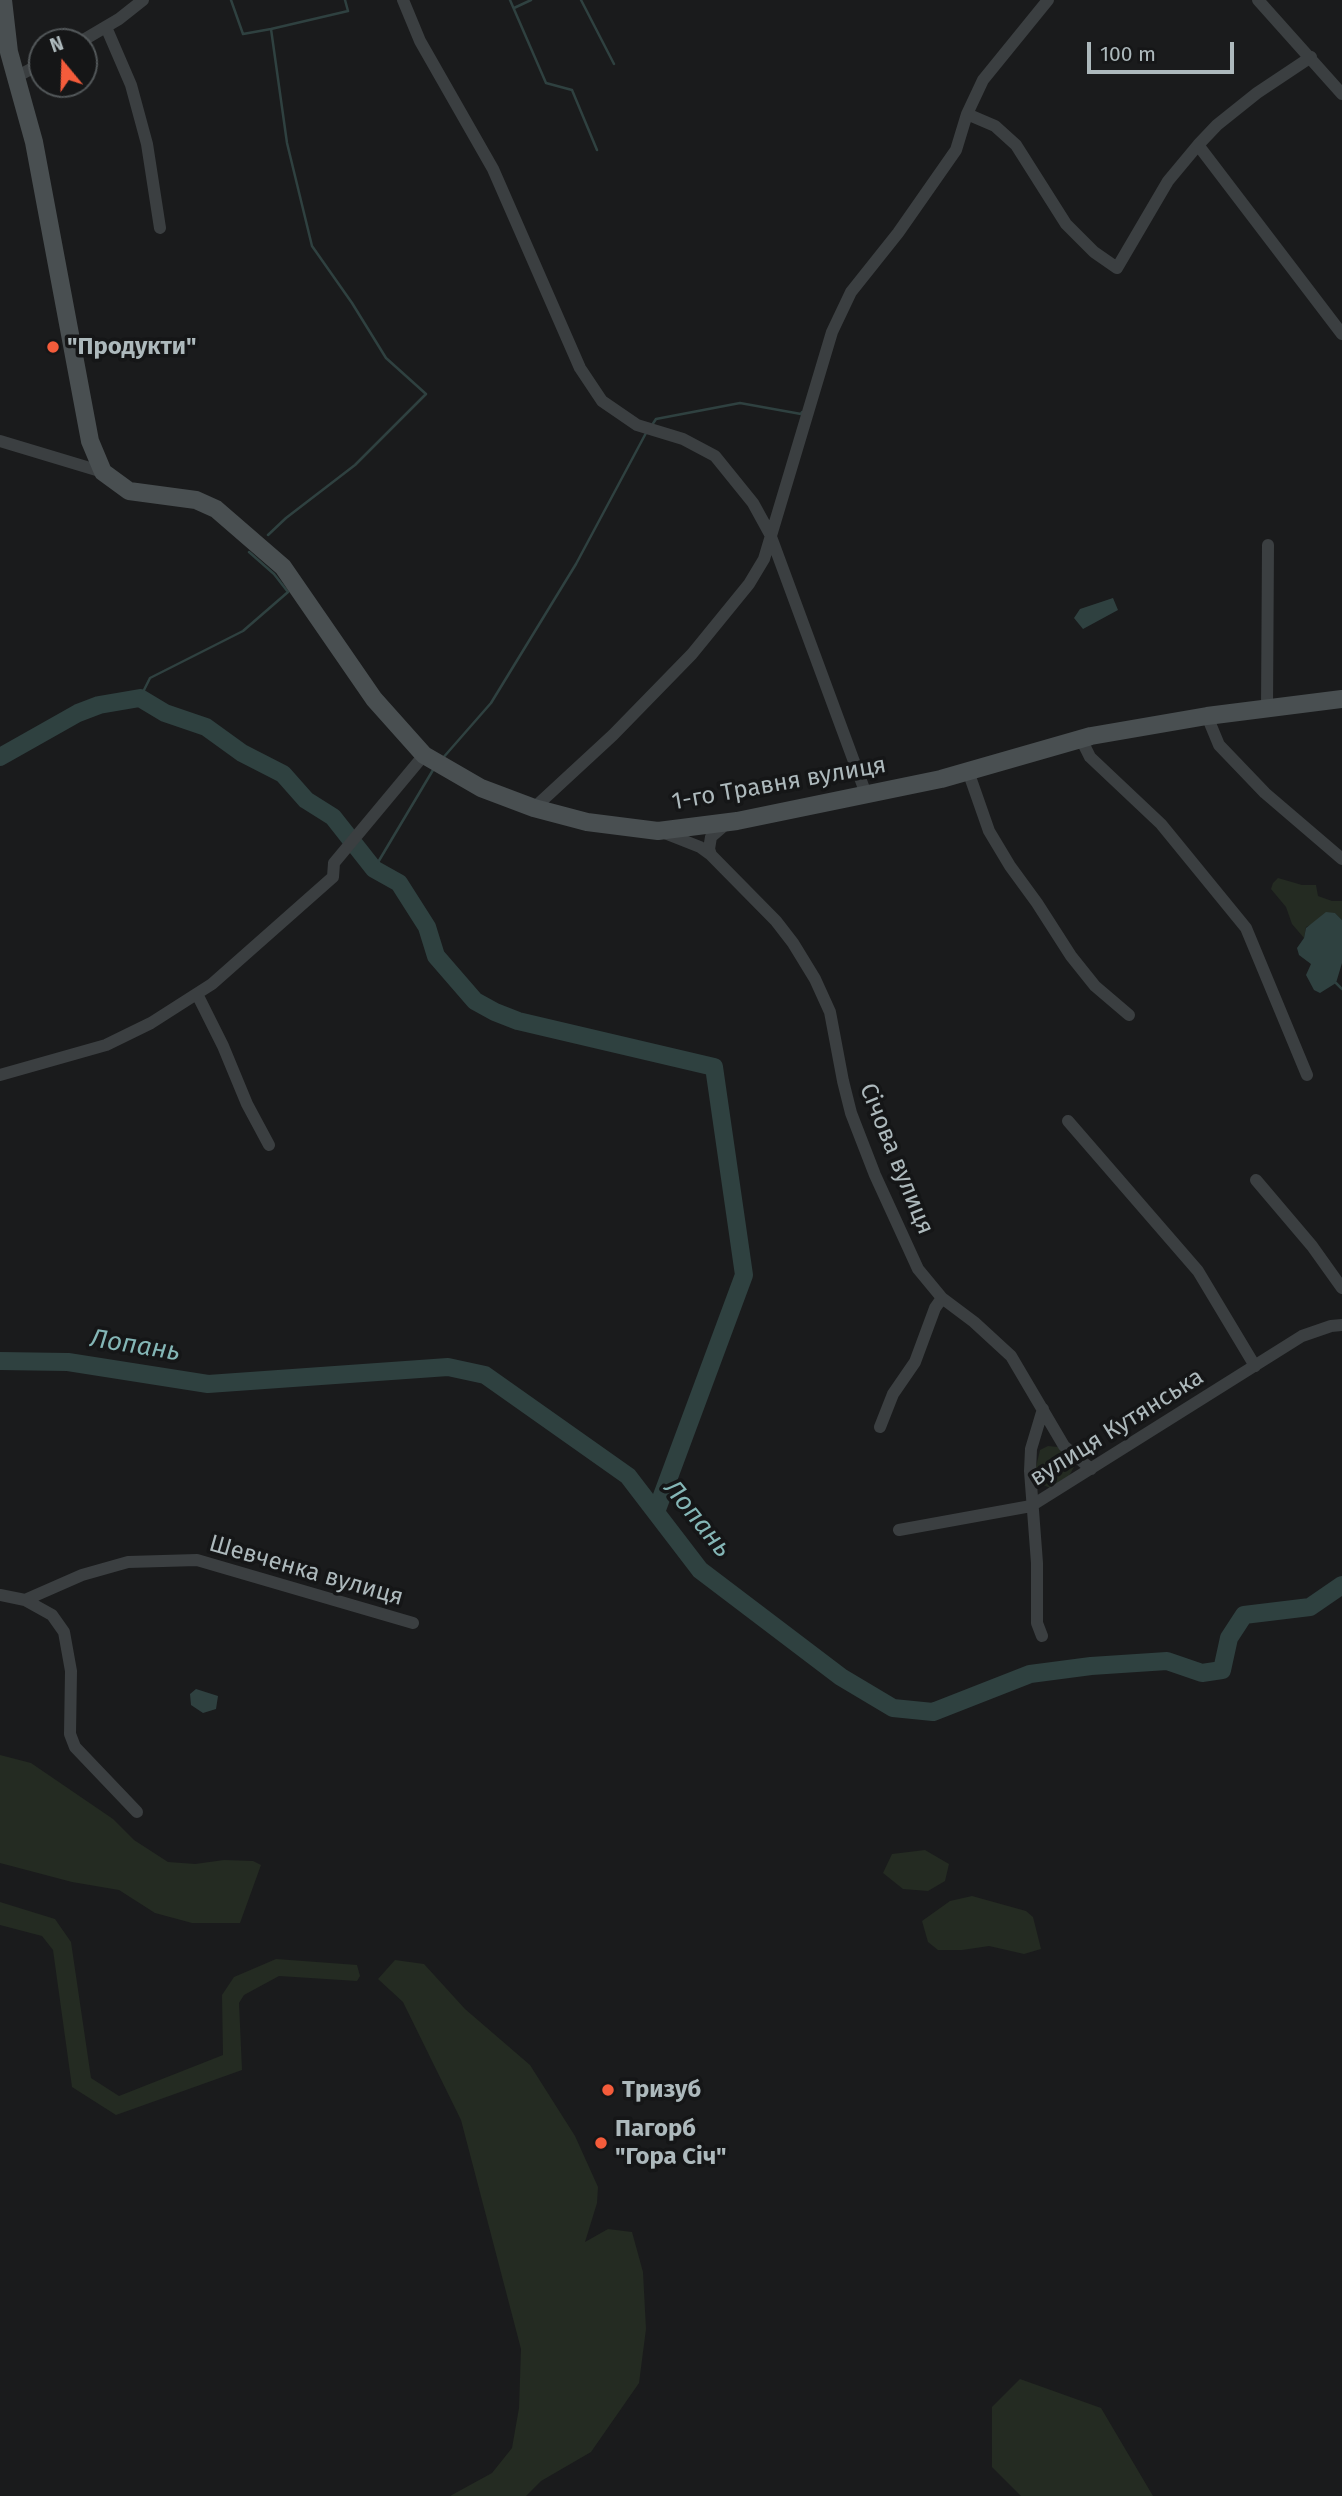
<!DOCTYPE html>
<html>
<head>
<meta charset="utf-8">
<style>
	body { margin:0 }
	#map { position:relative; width:1342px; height:2496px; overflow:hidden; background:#1a1b1c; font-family:"Fira Sans",sans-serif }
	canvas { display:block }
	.north { position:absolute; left:28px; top:28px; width:70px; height:70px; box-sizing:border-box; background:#151617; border:2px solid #525759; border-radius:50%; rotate:341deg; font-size:19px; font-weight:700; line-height:28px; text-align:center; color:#adb9bc }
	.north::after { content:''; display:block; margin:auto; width:24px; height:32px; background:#f45c3b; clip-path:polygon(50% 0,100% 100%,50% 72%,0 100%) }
	.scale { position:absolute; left:1087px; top:42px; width:147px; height:32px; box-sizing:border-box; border:4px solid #adb9bc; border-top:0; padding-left:9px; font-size:21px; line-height:24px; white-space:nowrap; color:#adb9bc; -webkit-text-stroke:5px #151617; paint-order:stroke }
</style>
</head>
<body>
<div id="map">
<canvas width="1342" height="2496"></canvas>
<div class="north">N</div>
<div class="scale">100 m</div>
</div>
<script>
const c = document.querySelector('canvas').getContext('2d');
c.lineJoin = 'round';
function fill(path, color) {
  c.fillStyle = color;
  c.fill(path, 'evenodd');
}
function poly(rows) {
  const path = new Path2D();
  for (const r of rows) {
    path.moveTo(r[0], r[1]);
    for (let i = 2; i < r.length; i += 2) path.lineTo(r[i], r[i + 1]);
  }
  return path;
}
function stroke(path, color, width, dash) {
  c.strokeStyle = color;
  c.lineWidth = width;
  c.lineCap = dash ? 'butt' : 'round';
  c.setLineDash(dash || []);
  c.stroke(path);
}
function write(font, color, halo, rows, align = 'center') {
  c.font = font + ' "Fira Sans",sans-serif';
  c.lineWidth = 7;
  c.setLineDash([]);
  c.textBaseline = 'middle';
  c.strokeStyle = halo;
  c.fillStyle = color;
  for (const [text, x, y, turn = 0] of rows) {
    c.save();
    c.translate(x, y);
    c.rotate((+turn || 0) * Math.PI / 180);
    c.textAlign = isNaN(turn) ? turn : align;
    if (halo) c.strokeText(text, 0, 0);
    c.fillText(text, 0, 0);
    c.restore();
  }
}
const green = poly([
	[1278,878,1302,885,1316,885,1318,896,1332,901,1342,901,1342,920,1335,913,1306,927,1304,938,1292,924,1286,907,1271,889,1273,883],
	[1048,1446,1058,1447,1074,1467,1069,1476,1050,1488,1039,1483,1035,1471,1040,1450],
	[0,1755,31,1763,113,1819,134,1840,168,1862,195,1864,224,1860,253,1861,261,1865,240,1923,192,1923,155,1913,119,1890,72,1882,0,1863],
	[925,1850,949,1864,945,1881,928,1891,903,1889,883,1873,892,1854],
	[972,1896,1026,1911,1033,1917,1041,1949,1024,1954,989,1946,962,1950,938,1950,928,1942,922,1921,950,1901],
	[0,1902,55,1919,71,1942,91,2078,119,2096,223,2055,222,1995,234,1977,276,1959,357,1965,360,1976,357,1981,279,1976,244,1995,239,2003,242,2070,116,2115,72,2087,53,1950,42,1936,0,1925],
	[395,1960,424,1964,465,2009,530,2065,575,2136,598,2187,597,2203,585,2242,608,2229,632,2232,643,2272,646,2329,639,2383,591,2452,541,2481,526,2496,450,2496,492,2473,512,2448,519,2408,521,2349,461,2120,403,2002,378,1979],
	[1020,2379,1101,2408,1153,2496,1021,2496,992,2467,992,2407]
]);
const water = poly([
	[1113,598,1118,610,1083,629,1074,618,1080,609],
	[1326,912,1335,913,1342,920,1342,963,1336,983,1320,993,1314,990,1306,975,1311,964,1299,955,1297,948,1304,938,1306,928],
	[196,1689,218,1696,216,1709,203,1713,191,1705,190,1694]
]);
const stream = poly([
	[231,0,243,34,271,29,287,143,312,246,352,303,386,358,426,394,355,465,286,518,268,535],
	[510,0,546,83,572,90,597,150],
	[581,0,614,64],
	[514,8,531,0],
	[271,29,348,11,345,0],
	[652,425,656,419,740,403,801,414,802,412],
	[140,698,150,678,243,631,288,592,274,574,249,552],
	[442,759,491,703,576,564,646,433],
	[374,869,433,770],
	[1336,983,1342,989]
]);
const river = poly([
	[0,757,78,713,99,705,140,698,165,713,206,727,242,753,283,774,306,800,333,817,374,869,399,883,427,927,436,956,475,1001,495,1012,518,1021,714,1067,744,1275,656,1512],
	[0,1361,68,1362,208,1384,448,1367,485,1375,628,1476,700,1570,841,1677,893,1708,933,1712,1030,1674,1091,1666,1167,1661,1202,1673,1222,1670,1229,1638,1244,1615,1310,1607,1342,1585]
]);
const street = poly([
	[403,0,420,41,493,169,580,368,602,401,637,425,683,439,715,456,753,503,770,534,866,794],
	[1258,0,1342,94],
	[106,27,131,85,147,144,160,228],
	[80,42,119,19,143,0],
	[16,77,42,63],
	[967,114,995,126,1016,145,1066,224,1094,252,1117,268,1168,181,1198,145,1217,125,1257,93,1311,57],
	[1198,145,1342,334],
	[0,441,103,472],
	[1267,708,1268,545],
	[1207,716,1219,745,1265,793,1342,859],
	[1081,739,1090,757,1161,824,1246,928,1307,1075],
	[968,771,989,831,1010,866,1037,903,1071,956,1095,986,1129,1015],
	[534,808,613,735,692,654,749,584,764,559,832,332,851,292,898,233,956,150,967,114,983,80,1048,0],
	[662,832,700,847,711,855,776,921,793,943,815,979,830,1012,843,1081,851,1113,875,1175,918,1269,942,1298,974,1322,1011,1356,1064,1446,1091,1469],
	[711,855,709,849,711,837,726,824],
	[197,994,223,1046,247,1104,269,1145],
	[0,1075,106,1045,151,1023,212,984,333,877,334,863,424,755],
	[1068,1121,1198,1271,1255,1366],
	[1256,1180,1312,1246,1342,1288],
	[880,1427,893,1394,915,1362,935,1308,942,1298],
	[899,1530,1031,1506,1302,1336,1331,1326,1342,1325],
	[0,1595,25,1600,82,1575,128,1562,197,1560,413,1623],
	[25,1600,52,1615,64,1632,71,1671,70,1734,75,1747,137,1812],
	[1042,1636,1037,1623,1037,1563,1030,1471,1031,1449,1043,1409]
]);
const secondary = poly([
	[3,0,9,52,34,142,90,441,103,472,129,491,196,500,216,509,283,567,374,699,424,755,481,788,534,808,587,822,658,831,737,821,941,779,1091,736,1207,716,1342,699]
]);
const markers = [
	[53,347,7,"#f45c3b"],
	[608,2090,7,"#f45c3b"],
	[601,2143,7,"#f45c3b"]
];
const poiNames = [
	["\"Продукти\"",67,347],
	["Тризуб",622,2090],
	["Пагорб",615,2129],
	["\"Гора Січ\"",615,2157]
];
const streetNames = [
	["1-го Травня вулиця",779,784,-10],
	["Січова вулиця",896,1159,68],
	["вулиця Кутянська",1117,1428,-32],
	["Шевченка вулиця",306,1571,16]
];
const waterNames = [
	["Лопань",135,1346,9],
	["Лопань",697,1519,51]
];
fill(green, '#242b22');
fill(water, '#2f4140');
stroke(stream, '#2f4140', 2.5);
stroke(river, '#2f4140', 18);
stroke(street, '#3b3f41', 12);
stroke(secondary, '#494f51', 18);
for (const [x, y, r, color] of markers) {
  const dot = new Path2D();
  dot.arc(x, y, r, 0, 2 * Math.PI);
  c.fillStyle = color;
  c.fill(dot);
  stroke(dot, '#151617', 2.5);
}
write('bold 24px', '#adb9bc', '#151617', poiNames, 'left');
write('24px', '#adb9bc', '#151617', streetNames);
write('italic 26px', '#84b6b6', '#151617', waterNames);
</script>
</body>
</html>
